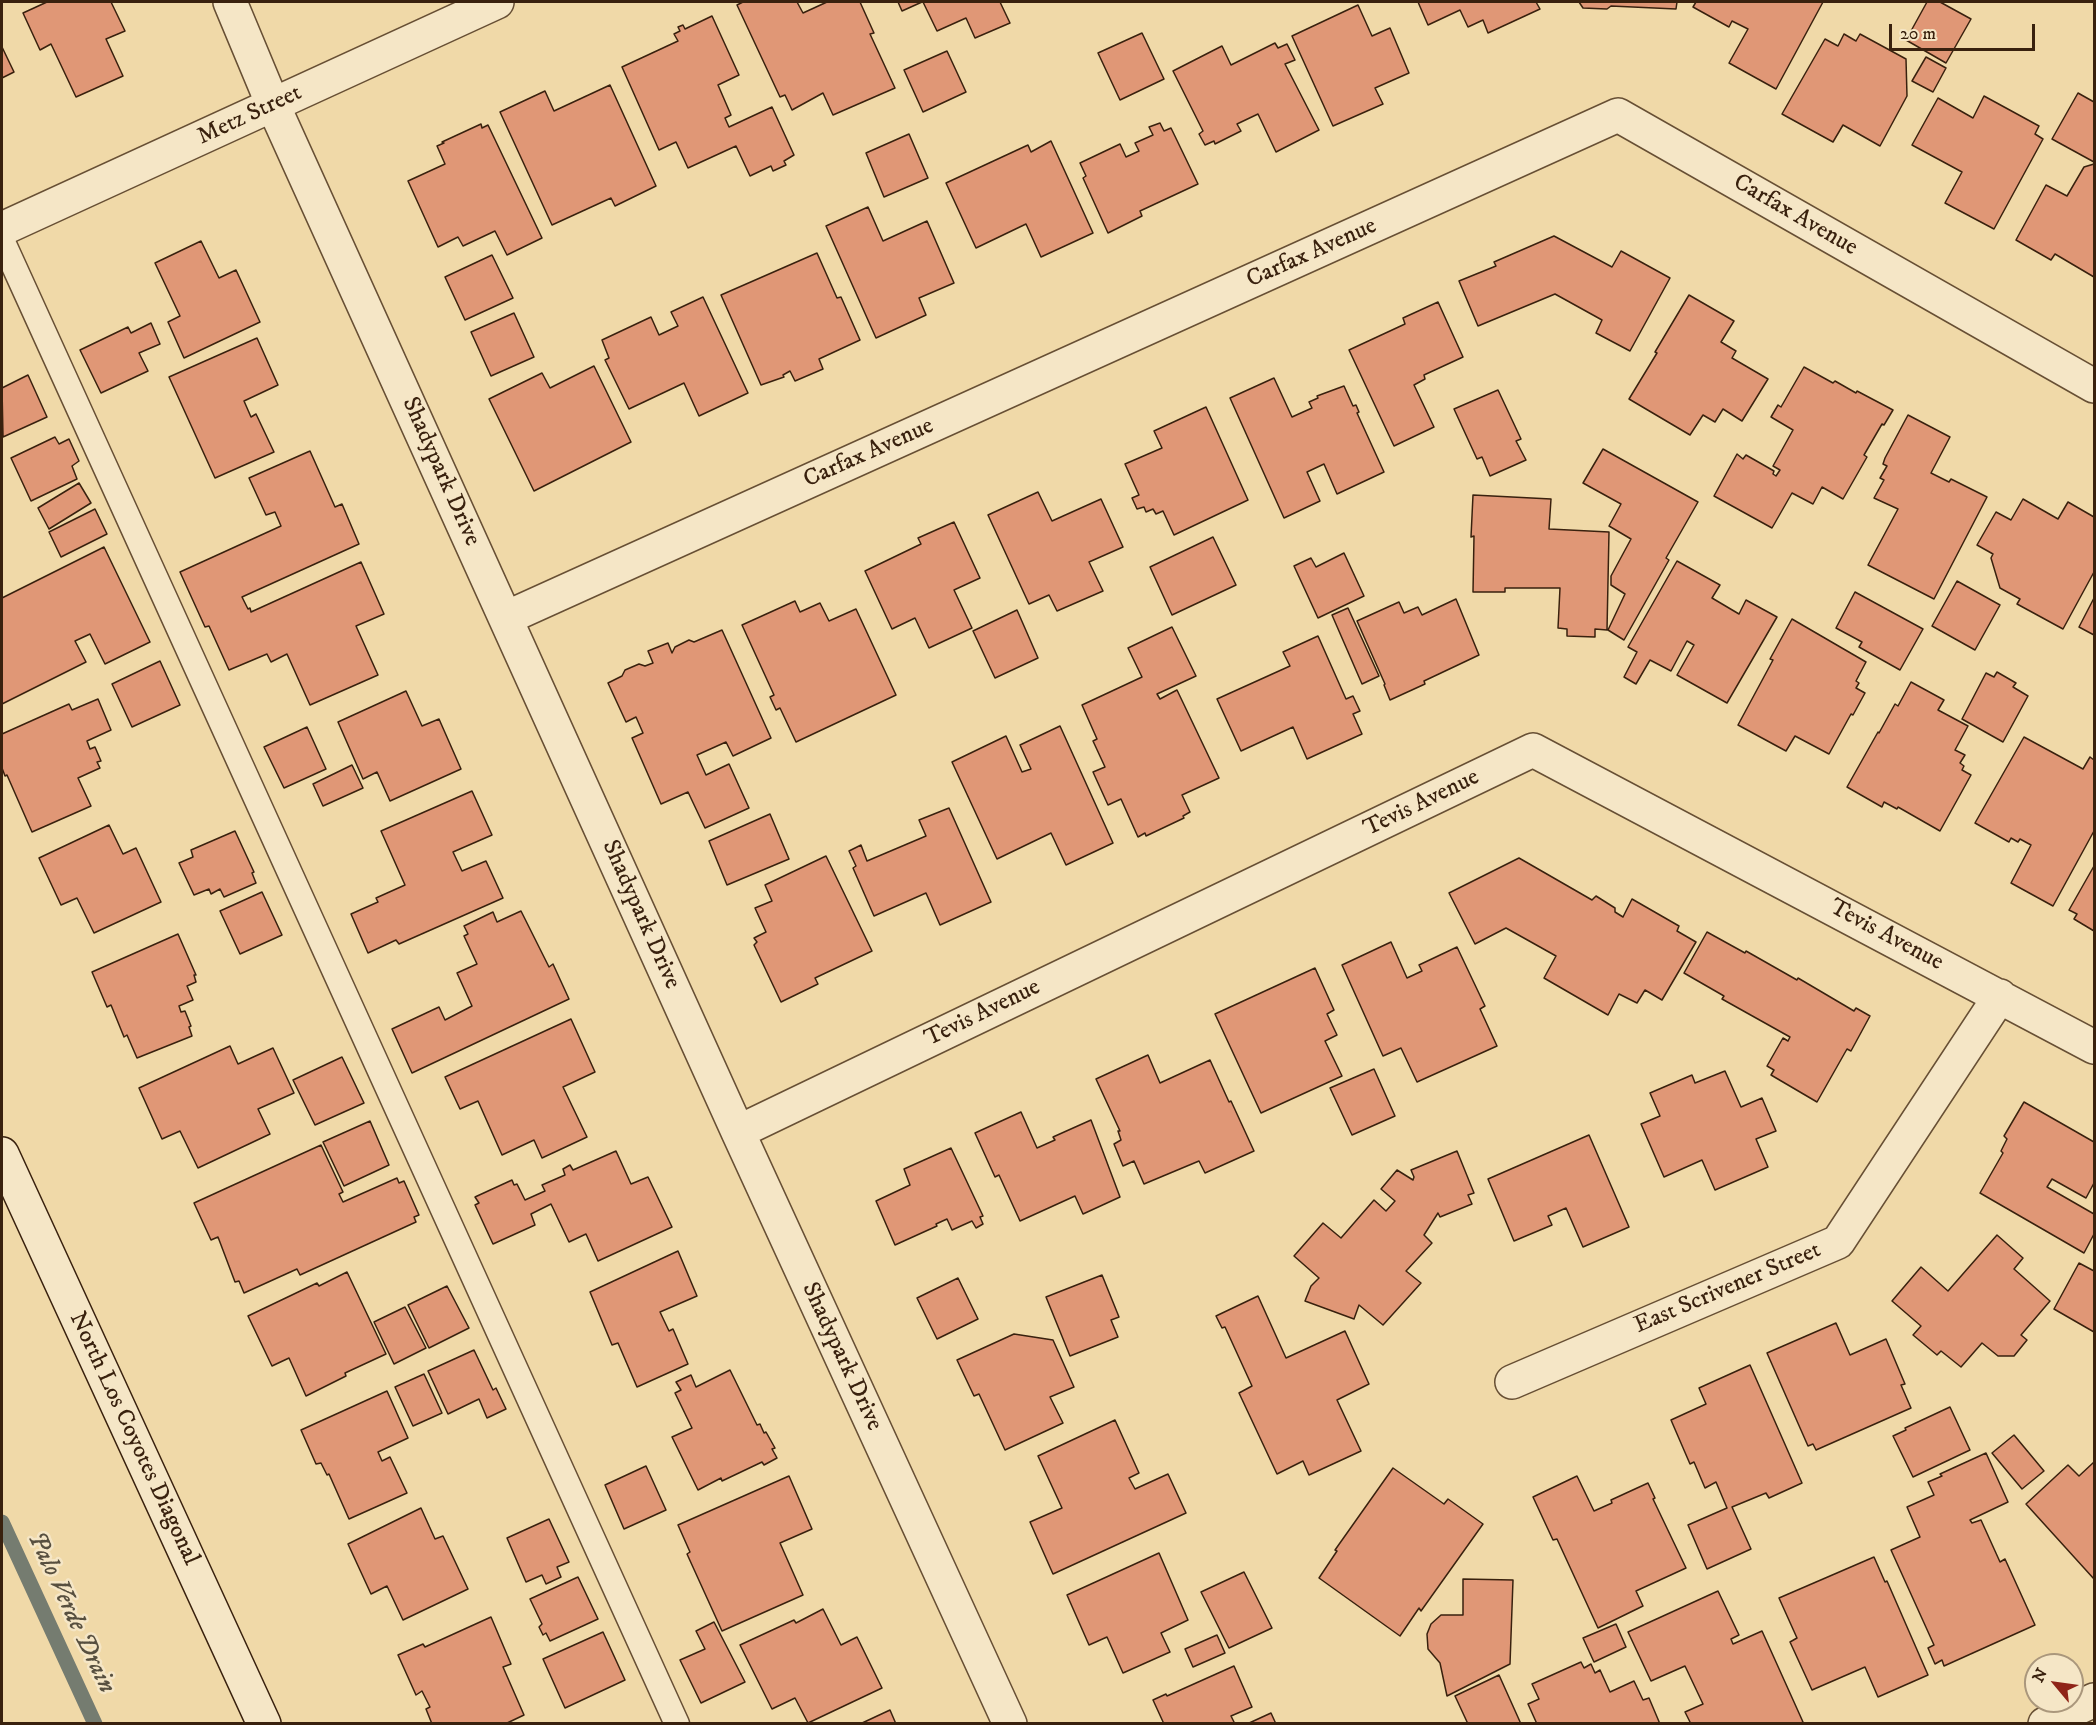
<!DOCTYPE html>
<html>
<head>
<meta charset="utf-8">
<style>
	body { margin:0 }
	#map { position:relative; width:2096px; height:1725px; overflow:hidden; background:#f0d9a8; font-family:"IM FELL DW Pica",serif }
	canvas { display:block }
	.frame { position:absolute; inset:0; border:3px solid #39210e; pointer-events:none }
	.north { position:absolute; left:2024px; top:1653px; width:60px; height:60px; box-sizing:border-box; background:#f5e6c6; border:2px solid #aa977c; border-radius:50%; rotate:299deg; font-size:16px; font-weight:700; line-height:24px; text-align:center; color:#39210e }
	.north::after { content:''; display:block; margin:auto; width:21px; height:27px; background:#8f2418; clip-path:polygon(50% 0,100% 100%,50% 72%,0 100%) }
	.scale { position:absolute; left:1889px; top:24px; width:146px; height:27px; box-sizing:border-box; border:3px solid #39210e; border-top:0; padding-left:8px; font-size:18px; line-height:21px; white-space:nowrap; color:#39210e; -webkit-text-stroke:4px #f5e6c6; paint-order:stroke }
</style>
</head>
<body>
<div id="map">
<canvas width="2096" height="1725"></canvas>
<div class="frame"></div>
<div class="north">N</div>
<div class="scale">20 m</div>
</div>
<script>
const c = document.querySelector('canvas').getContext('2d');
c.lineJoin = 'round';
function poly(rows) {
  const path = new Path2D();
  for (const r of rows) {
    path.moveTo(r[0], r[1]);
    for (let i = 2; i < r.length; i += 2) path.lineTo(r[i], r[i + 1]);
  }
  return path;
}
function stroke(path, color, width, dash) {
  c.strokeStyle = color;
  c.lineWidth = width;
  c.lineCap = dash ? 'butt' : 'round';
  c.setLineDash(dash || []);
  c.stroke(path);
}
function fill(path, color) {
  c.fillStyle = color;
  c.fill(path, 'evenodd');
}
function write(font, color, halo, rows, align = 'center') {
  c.font = font + ' "IM FELL DW Pica",serif';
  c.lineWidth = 5;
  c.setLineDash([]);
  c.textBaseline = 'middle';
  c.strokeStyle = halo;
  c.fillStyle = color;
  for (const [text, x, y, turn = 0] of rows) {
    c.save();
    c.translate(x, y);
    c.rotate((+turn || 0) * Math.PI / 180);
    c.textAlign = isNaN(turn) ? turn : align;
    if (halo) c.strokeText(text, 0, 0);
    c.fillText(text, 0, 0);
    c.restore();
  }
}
const stream = poly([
	[2,1522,95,1724]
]);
const building = poly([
	[47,2,111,2,125,31,106,39,123,76,76,97,51,44,40,50,23,13,47,2],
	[743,2,797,2,803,13,827,2,860,2,874,33,870,34,895,88,833,115,823,93,792,110,785,95,780,97,737,5,743,2],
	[898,2,922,2,902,11,898,2],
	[923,2,1000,2,1010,23,975,38,966,18,937,31,923,2],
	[1418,2,1536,2,1540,9,1488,33,1483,20,1468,27,1460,10,1428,25,1418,2],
	[1579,2,1677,2,1676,9,1611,6,1607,9,1583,8,1579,2],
	[1696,2,1823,2,1776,89,1729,63,1748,29,1732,21,1729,27,1693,7,1696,2],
	[1927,2,1940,2,1971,19,1946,63,1906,40,1927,2],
	[1358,5,1372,36,1390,28,1409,73,1375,88,1383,104,1333,126,1292,36,1358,5],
	[712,16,739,75,718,85,731,115,725,118,729,127,772,107,794,155,784,161,786,165,773,171,771,166,750,176,736,146,688,168,676,142,659,150,622,67,678,41,674,34,680,31,678,27,683,25,685,29,712,16],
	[1142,33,1164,79,1120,100,1098,53,1142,33],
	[1844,34,1856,41,1860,34,1906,59,1907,96,1880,146,1843,125,1833,142,1782,114,1825,39,1838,46,1844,34],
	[1275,43,1278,48,1287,44,1295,60,1285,64,1319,130,1276,152,1258,114,1237,124,1241,131,1215,144,1214,141,1205,145,1199,134,1203,131,1173,71,1222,46,1231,65,1275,43],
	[2,47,14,72,2,78,2,47],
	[947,51,966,92,923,112,904,70,947,51],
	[1926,57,1946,68,1933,92,1912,81,1926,57],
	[610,85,656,186,615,206,611,198,552,225,500,112,545,91,554,111,610,85],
	[2078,93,2094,102,2094,162,2052,139,2078,93],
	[1984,96,2039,126,2035,134,2043,139,1994,229,1945,203,1962,172,1912,145,1938,98,1973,118,1984,96],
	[1160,123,1164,131,1171,128,1198,184,1140,211,1142,216,1108,233,1083,178,1086,176,1080,163,1120,144,1126,157,1139,151,1135,143,1153,135,1149,127,1160,123],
	[481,124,482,128,488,125,542,238,507,255,495,231,463,246,458,237,438,247,408,181,445,164,437,146,444,143,442,142,481,124],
	[909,134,928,178,884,197,866,153,909,134],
	[1051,141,1093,233,1041,257,1026,224,976,248,946,183,1028,145,1031,152,1051,141],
	[2094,164,2094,277,2055,254,2051,260,2016,240,2046,185,2067,196,2084,167,2094,164],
	[868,207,883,241,927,221,954,283,919,298,926,315,876,338,826,226,868,207],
	[1554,236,1612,267,1621,251,1670,278,1630,351,1596,333,1602,320,1555,294,1478,326,1459,281,1496,266,1494,262,1554,236],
	[201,241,219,278,236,270,260,322,184,358,168,322,180,316,155,263,201,241],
	[817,253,837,298,841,297,860,340,819,359,823,369,795,381,790,371,783,375,784,377,761,385,721,295,817,253],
	[492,255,513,298,465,320,445,277,492,255],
	[1689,295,1734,321,1721,342,1736,351,1732,358,1768,379,1742,421,1723,409,1715,422,1703,415,1690,435,1629,399,1657,353,1655,352,1689,295],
	[703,297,748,393,699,416,684,383,629,409,605,360,609,358,602,340,651,317,659,335,678,326,671,312,703,297],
	[1438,302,1463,357,1424,375,1425,379,1414,385,1434,427,1394,446,1349,350,1405,324,1403,318,1438,302],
	[514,313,534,357,491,376,471,332,514,313],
	[151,323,160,344,139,353,148,371,101,393,80,350,128,327,131,333,151,323],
	[257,338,278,385,244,401,251,417,256,414,274,452,215,478,169,377,257,338],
	[594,366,631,442,534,491,489,399,542,373,550,388,594,366],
	[1804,367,1833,383,1835,381,1856,393,1857,391,1893,410,1884,425,1882,424,1864,455,1867,457,1843,499,1822,487,1813,504,1792,493,1772,528,1714,496,1737,454,1743,459,1746,455,1774,471,1773,474,1776,476,1780,470,1773,466,1793,430,1771,417,1778,405,1781,407,1804,367],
	[28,375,47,417,3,437,2,388,28,375],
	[1274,378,1292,417,1312,408,1309,402,1318,398,1317,396,1344,386,1353,406,1356,405,1359,412,1357,413,1384,472,1337,494,1324,464,1307,472,1320,501,1284,518,1230,398,1274,378],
	[1498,390,1521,439,1516,441,1526,460,1490,476,1482,457,1477,459,1454,409,1498,390],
	[1206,407,1248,500,1174,535,1163,511,1156,514,1153,509,1146,512,1144,507,1137,509,1132,498,1139,495,1125,464,1162,448,1154,431,1206,407],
	[1908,415,1950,437,1931,473,1949,482,1951,479,1987,497,1934,599,1868,565,1898,509,1874,498,1884,480,1880,478,1887,466,1883,464,1885,458,1908,415],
	[55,437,59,444,69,439,79,461,72,466,77,479,31,501,11,458,55,437],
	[1603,449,1698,502,1666,558,1669,560,1624,640,1608,630,1625,594,1611,585,1611,576,1631,539,1609,526,1621,504,1583,483,1603,449],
	[310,451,335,507,342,504,359,544,242,597,248,609,250,608,251,612,361,562,384,614,356,626,378,675,310,705,287,654,271,662,267,654,229,670,209,626,205,627,180,572,281,526,275,512,266,515,249,478,310,451],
	[79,483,91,503,49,529,38,508,79,483],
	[1038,492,1052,521,1101,499,1123,547,1089,562,1103,591,1057,611,1049,595,1029,604,988,515,1038,492],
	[1473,495,1551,499,1549,529,1609,532,1607,630,1595,629,1595,637,1567,636,1567,629,1558,628,1560,588,1505,588,1505,592,1473,592,1474,536,1471,537,1473,495],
	[2023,499,2058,519,2068,502,2094,517,2094,572,2063,629,2017,604,2020,599,2000,588,1991,558,1993,554,1977,545,1996,512,2011,520,2023,499],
	[95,509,107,534,61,557,49,532,95,509],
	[954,522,980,578,954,590,972,628,929,648,915,618,892,629,865,571,921,544,918,538,954,522],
	[1213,537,1236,585,1172,615,1150,567,1213,537],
	[104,547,150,642,105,664,90,634,75,641,86,662,2,704,2,598,104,547],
	[1344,553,1364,596,1318,618,1294,566,1311,558,1316,567,1344,553],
	[1677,561,1720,585,1712,598,1739,614,1746,600,1777,617,1727,703,1677,675,1694,645,1687,641,1671,671,1650,660,1636,684,1624,677,1637,652,1628,647,1677,561],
	[1957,581,2000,605,1975,650,1932,626,1957,581],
	[1855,592,1923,629,1900,670,1859,647,1862,642,1836,628,1855,592],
	[2094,598,2094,635,2079,627,2094,598],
	[1456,599,1479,655,1424,681,1425,684,1390,700,1384,685,1385,684,1357,621,1399,602,1404,613,1418,607,1422,615,1456,599],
	[795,601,800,612,820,603,829,621,856,609,896,695,796,742,780,708,776,710,770,697,774,695,742,625,795,601],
	[1348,608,1379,676,1362,684,1332,615,1348,608],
	[1017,610,1038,658,995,678,973,631,1017,610],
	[1792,619,1866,662,1856,681,1859,683,1856,688,1865,693,1853,715,1851,714,1829,754,1795,736,1786,751,1738,725,1773,660,1770,659,1792,619],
	[1172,627,1196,676,1157,694,1160,699,1177,690,1219,778,1182,795,1190,812,1183,816,1184,818,1146,836,1145,833,1138,837,1121,799,1108,805,1093,772,1105,767,1093,741,1097,739,1082,705,1142,677,1128,648,1172,627],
	[722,630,771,738,733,756,726,742,697,755,706,775,729,764,749,808,705,828,688,792,661,804,632,738,643,733,636,717,626,722,608,683,622,676,625,670,639,664,645,666,653,663,648,651,668,643,672,653,675,647,689,640,694,642,722,630],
	[1318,636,1346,699,1353,696,1360,711,1353,714,1362,734,1307,759,1293,727,1241,751,1217,699,1290,666,1283,652,1318,636],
	[160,661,180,705,132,727,112,684,160,661],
	[1997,672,2016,683,2013,687,2028,696,2003,742,1962,719,1986,673,1994,677,1997,672],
	[1911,682,1944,700,1938,710,1968,726,1955,750,1965,755,1960,763,1964,766,1962,770,1971,775,1940,831,1898,807,1897,809,1884,802,1882,807,1847,787,1878,732,1879,733,1895,704,1898,706,1911,682],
	[406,691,422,726,439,719,461,769,390,801,377,772,363,779,338,722,406,691],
	[98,699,111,730,87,741,90,749,95,747,101,761,97,762,100,768,78,778,91,806,32,832,7,775,5,776,2,768,2,734,69,704,72,710,98,699],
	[1060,726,1113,843,1066,865,1051,833,997,859,952,762,1006,736,1022,772,1031,769,1020,745,1060,726],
	[307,727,326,769,284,788,264,747,307,727],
	[2024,737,2083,769,2090,757,2094,760,2094,831,2053,906,2011,883,2031,845,2020,839,2018,842,2011,838,2009,842,1975,823,2024,737],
	[352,765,363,788,323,806,313,784,352,765],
	[472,791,492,835,453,852,462,871,486,861,503,898,399,944,396,940,368,953,351,914,378,902,376,898,405,885,381,831,472,791],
	[949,808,991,902,940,925,926,893,874,916,853,868,856,866,849,851,861,845,867,861,926,836,919,820,949,808],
	[770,814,789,859,727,885,709,841,770,814],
	[109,825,123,854,136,848,161,902,94,933,77,898,61,905,39,858,109,825],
	[235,831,254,872,252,873,256,883,224,897,220,889,211,894,209,889,194,895,179,863,193,857,191,850,235,831],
	[826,856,872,951,815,978,818,984,781,1002,754,945,757,942,754,938,766,932,755,908,772,901,765,885,826,856],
	[1519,858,1592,900,1596,896,1615,908,1615,912,1623,917,1632,899,1679,926,1677,931,1696,942,1662,1000,1645,990,1637,1003,1619,994,1608,1015,1544,978,1556,956,1506,928,1475,944,1449,893,1519,858],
	[2094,866,2094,931,2074,919,2077,914,2069,910,2094,866],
	[262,892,282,935,240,954,220,911,262,892],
	[521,911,549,967,553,964,569,999,412,1073,392,1029,439,1007,445,1020,472,1006,457,973,477,964,464,936,468,934,464,926,493,912,497,922,521,911],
	[1707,932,1745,953,1746,951,1797,980,1798,978,1854,1011,1856,1008,1870,1016,1851,1051,1847,1049,1817,1102,1771,1075,1774,1070,1767,1066,1783,1038,1788,1041,1790,1037,1722,999,1724,996,1684,973,1707,932],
	[178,934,196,975,194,975,196,982,187,986,193,1000,179,1006,181,1012,185,1011,191,1026,189,1027,192,1036,137,1058,127,1035,124,1037,111,1005,107,1007,92,972,178,934],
	[1391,942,1407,978,1422,971,1419,965,1457,947,1485,1006,1480,1009,1497,1046,1417,1082,1401,1048,1383,1056,1342,965,1391,942],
	[1315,968,1334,1010,1327,1014,1337,1035,1325,1041,1342,1076,1261,1113,1215,1014,1315,968],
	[571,1019,595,1072,563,1087,587,1137,542,1158,534,1140,502,1155,478,1101,460,1109,445,1077,571,1019],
	[230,1046,238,1064,273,1048,294,1093,258,1109,270,1134,198,1168,180,1131,162,1139,139,1088,230,1046],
	[1148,1055,1160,1083,1210,1060,1229,1102,1231,1101,1254,1151,1205,1173,1199,1161,1144,1184,1134,1161,1123,1166,1114,1144,1121,1140,1118,1131,1120,1131,1096,1079,1148,1055],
	[342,1057,364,1103,315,1125,293,1080,342,1057],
	[1374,1069,1395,1116,1352,1135,1330,1088,1374,1069],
	[1725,1071,1741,1107,1762,1098,1776,1131,1756,1139,1768,1167,1715,1190,1702,1160,1664,1177,1641,1124,1660,1116,1650,1093,1692,1075,1695,1083,1725,1071],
	[2024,1102,2094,1142,2094,1183,2086,1198,2052,1179,2047,1187,2094,1214,2094,1234,2084,1253,1980,1193,2003,1153,2001,1151,2007,1139,2004,1136,2024,1102],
	[1021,1112,1037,1148,1055,1140,1053,1137,1091,1120,1120,1197,1083,1214,1075,1196,1020,1221,999,1175,995,1177,975,1133,1021,1112],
	[370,1121,389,1165,344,1186,323,1142,370,1121],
	[1589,1135,1629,1227,1583,1247,1566,1208,1548,1216,1552,1225,1514,1241,1488,1179,1589,1135],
	[321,1145,343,1192,339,1194,343,1202,397,1178,399,1183,404,1181,419,1215,414,1217,416,1222,300,1275,297,1269,244,1293,239,1281,235,1282,218,1237,211,1240,194,1203,321,1145],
	[951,1148,983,1216,980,1217,983,1224,976,1228,972,1221,952,1230,947,1219,936,1224,937,1226,895,1245,876,1201,910,1185,904,1169,951,1148],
	[616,1151,631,1184,648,1177,672,1227,598,1261,586,1234,569,1242,551,1204,531,1214,535,1225,493,1244,475,1205,479,1203,475,1197,512,1180,514,1185,517,1184,525,1200,545,1191,542,1185,565,1175,563,1169,570,1165,573,1170,616,1151],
	[1457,1151,1474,1193,1468,1195,1472,1204,1440,1217,1438,1213,1424,1235,1432,1243,1406,1271,1421,1283,1383,1325,1359,1305,1354,1319,1305,1301,1311,1286,1319,1278,1294,1256,1323,1223,1341,1238,1374,1200,1386,1211,1395,1201,1381,1189,1397,1170,1413,1180,1414,1177,1411,1170,1457,1151],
	[1997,1235,2023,1258,2014,1269,2050,1301,2021,1335,2027,1340,2014,1356,1998,1356,1982,1343,1961,1367,1941,1351,1937,1355,1913,1335,1921,1326,1892,1301,1921,1267,1948,1291,1997,1235],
	[678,1251,697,1296,660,1312,669,1331,673,1329,688,1364,637,1387,618,1343,612,1345,590,1292,678,1251],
	[2079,1263,2094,1271,2094,1332,2054,1309,2079,1263],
	[347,1272,386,1354,345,1373,346,1376,306,1396,289,1358,272,1366,248,1316,317,1283,319,1286,347,1272],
	[1102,1275,1119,1317,1111,1320,1118,1337,1070,1356,1046,1297,1102,1275],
	[958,1278,978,1319,937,1339,917,1298,958,1278],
	[447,1286,469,1328,429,1348,408,1305,447,1286],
	[1258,1296,1286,1358,1345,1331,1369,1384,1337,1400,1361,1451,1309,1475,1303,1461,1277,1474,1239,1393,1252,1386,1225,1327,1222,1328,1216,1316,1258,1296],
	[405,1307,426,1348,394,1364,374,1322,405,1307],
	[1836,1323,1850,1355,1886,1339,1905,1384,1901,1385,1911,1408,1816,1450,1813,1444,1808,1446,1767,1353,1836,1323],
	[1014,1334,1053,1340,1074,1387,1050,1397,1063,1423,1005,1450,979,1394,974,1396,957,1360,1014,1334],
	[474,1350,493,1390,496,1388,506,1409,487,1418,479,1399,448,1414,428,1371,474,1350],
	[1750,1365,1802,1483,1769,1498,1766,1493,1732,1507,1751,1549,1707,1569,1688,1525,1727,1508,1716,1482,1705,1488,1694,1462,1690,1464,1671,1420,1706,1404,1699,1388,1750,1365],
	[730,1370,757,1425,760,1424,764,1433,766,1432,775,1448,772,1449,777,1458,764,1465,762,1462,722,1481,721,1478,698,1490,672,1437,692,1428,675,1393,681,1390,676,1382,691,1375,696,1387,730,1370],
	[424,1374,442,1413,413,1426,395,1387,424,1374],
	[387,1391,408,1438,378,1452,382,1461,390,1457,407,1493,349,1519,329,1474,327,1475,321,1463,316,1464,301,1430,387,1391],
	[1950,1407,1970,1450,1913,1477,1893,1436,1906,1430,1905,1428,1950,1407],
	[1115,1420,1139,1473,1129,1478,1135,1489,1168,1474,1186,1513,1053,1574,1030,1522,1062,1508,1038,1456,1115,1420],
	[2014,1435,2044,1471,2022,1489,1992,1453,2014,1435],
	[1986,1453,2008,1502,1970,1520,1972,1523,1981,1520,2000,1562,2005,1559,2035,1625,1944,1666,1942,1660,1935,1664,1928,1648,1934,1645,1891,1550,1920,1537,1907,1507,1934,1495,1928,1482,1942,1476,1940,1474,1986,1453],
	[2094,1462,2094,1579,2026,1504,2068,1465,2079,1476,2094,1462],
	[646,1466,666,1510,624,1529,605,1485,646,1466],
	[1393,1468,1444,1504,1448,1499,1483,1524,1421,1611,1419,1608,1400,1636,1319,1578,1337,1551,1335,1550,1393,1468],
	[789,1476,812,1529,780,1543,803,1595,722,1631,687,1554,690,1552,678,1525,789,1476],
	[1577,1476,1594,1511,1612,1503,1611,1500,1648,1483,1655,1498,1653,1499,1686,1568,1636,1591,1643,1606,1598,1628,1557,1539,1553,1540,1533,1497,1577,1476],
	[421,1508,435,1539,443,1536,468,1589,403,1620,387,1586,371,1594,348,1544,421,1508],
	[549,1519,569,1562,557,1567,561,1577,546,1584,542,1575,526,1582,507,1538,549,1519],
	[1159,1553,1188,1620,1161,1633,1170,1652,1123,1673,1107,1637,1089,1645,1067,1595,1159,1553],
	[1874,1557,1885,1582,1887,1581,1928,1675,1878,1697,1865,1667,1812,1690,1790,1642,1797,1638,1779,1598,1874,1557],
	[1244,1572,1272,1628,1229,1648,1201,1592,1244,1572],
	[578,1577,598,1619,550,1641,546,1633,543,1635,539,1627,542,1624,530,1599,578,1577],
	[1463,1579,1513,1580,1510,1664,1447,1696,1440,1663,1428,1649,1427,1634,1431,1624,1441,1615,1463,1615,1463,1579],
	[1718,1591,1739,1635,1731,1639,1733,1644,1762,1631,1803,1722,1799,1724,1691,1724,1685,1712,1703,1704,1685,1666,1651,1681,1628,1632,1718,1591],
	[823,1609,841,1645,857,1637,882,1688,808,1723,795,1698,772,1709,740,1645,794,1620,796,1623,823,1609],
	[491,1617,511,1664,503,1667,524,1715,505,1724,432,1724,426,1709,430,1707,422,1691,416,1695,398,1655,423,1644,425,1647,491,1617],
	[714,1622,745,1682,701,1703,680,1660,705,1649,696,1631,714,1622],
	[1616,1624,1626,1647,1594,1662,1583,1638,1616,1624],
	[603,1632,625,1680,565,1708,543,1659,603,1632],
	[1217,1635,1225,1653,1193,1667,1185,1649,1217,1635],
	[1581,1662,1584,1668,1591,1664,1595,1673,1600,1670,1610,1692,1634,1681,1643,1700,1649,1698,1660,1724,1537,1724,1528,1704,1539,1699,1532,1684,1581,1662],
	[1234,1666,1252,1707,1231,1716,1235,1724,1164,1724,1153,1700,1166,1694,1167,1696,1234,1666],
	[1499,1675,1521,1724,1468,1724,1455,1696,1499,1675],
	[890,1710,896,1724,860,1724,890,1710],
	[1271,1713,1276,1724,1247,1724,1271,1713]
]);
const service = poly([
	[2,240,677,1724]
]);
const minor = poly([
	[230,2,273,105,738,1132,1010,1724],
	[2,229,497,2],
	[506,618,1618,115,2094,386],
	[738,1132,1533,750,2094,1047],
	[1512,1382,1838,1242,2000,996],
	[2045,1724,2094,1700]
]);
const secondary = poly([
	[2,1154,264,1724]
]);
const streetNames = [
	["Metz Street",250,116,-25],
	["Carfax Avenue",1795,216,30],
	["Carfax Avenue",1312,254,-24],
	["Carfax Avenue",869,454,-24],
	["Shadypark Drive",440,472,66],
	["Tevis Avenue",1422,804,-26],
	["Shadypark Drive",640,915,66],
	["Tevis Avenue",1886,936,28],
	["Tevis Avenue",983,1014,-26],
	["East Scrivener Street",1728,1289,-23],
	["Shadypark Drive",841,1357,65],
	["North Los Coyotes Diagonal",133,1439,65]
];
const waterNames = [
	["Palo Verde Drain",70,1613,65]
];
stroke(stream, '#757c70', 15);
fill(building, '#e09776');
stroke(building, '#39210e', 1.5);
stroke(service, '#674f34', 27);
stroke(minor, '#674f34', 36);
stroke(secondary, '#39210e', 36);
stroke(service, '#f5e6c6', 24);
stroke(minor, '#f5e6c6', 33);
stroke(secondary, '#f5e6c6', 33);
write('24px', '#39210e', '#f5e6c6', streetNames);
write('italic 26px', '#574f3f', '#f5e6c6', waterNames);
</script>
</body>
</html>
